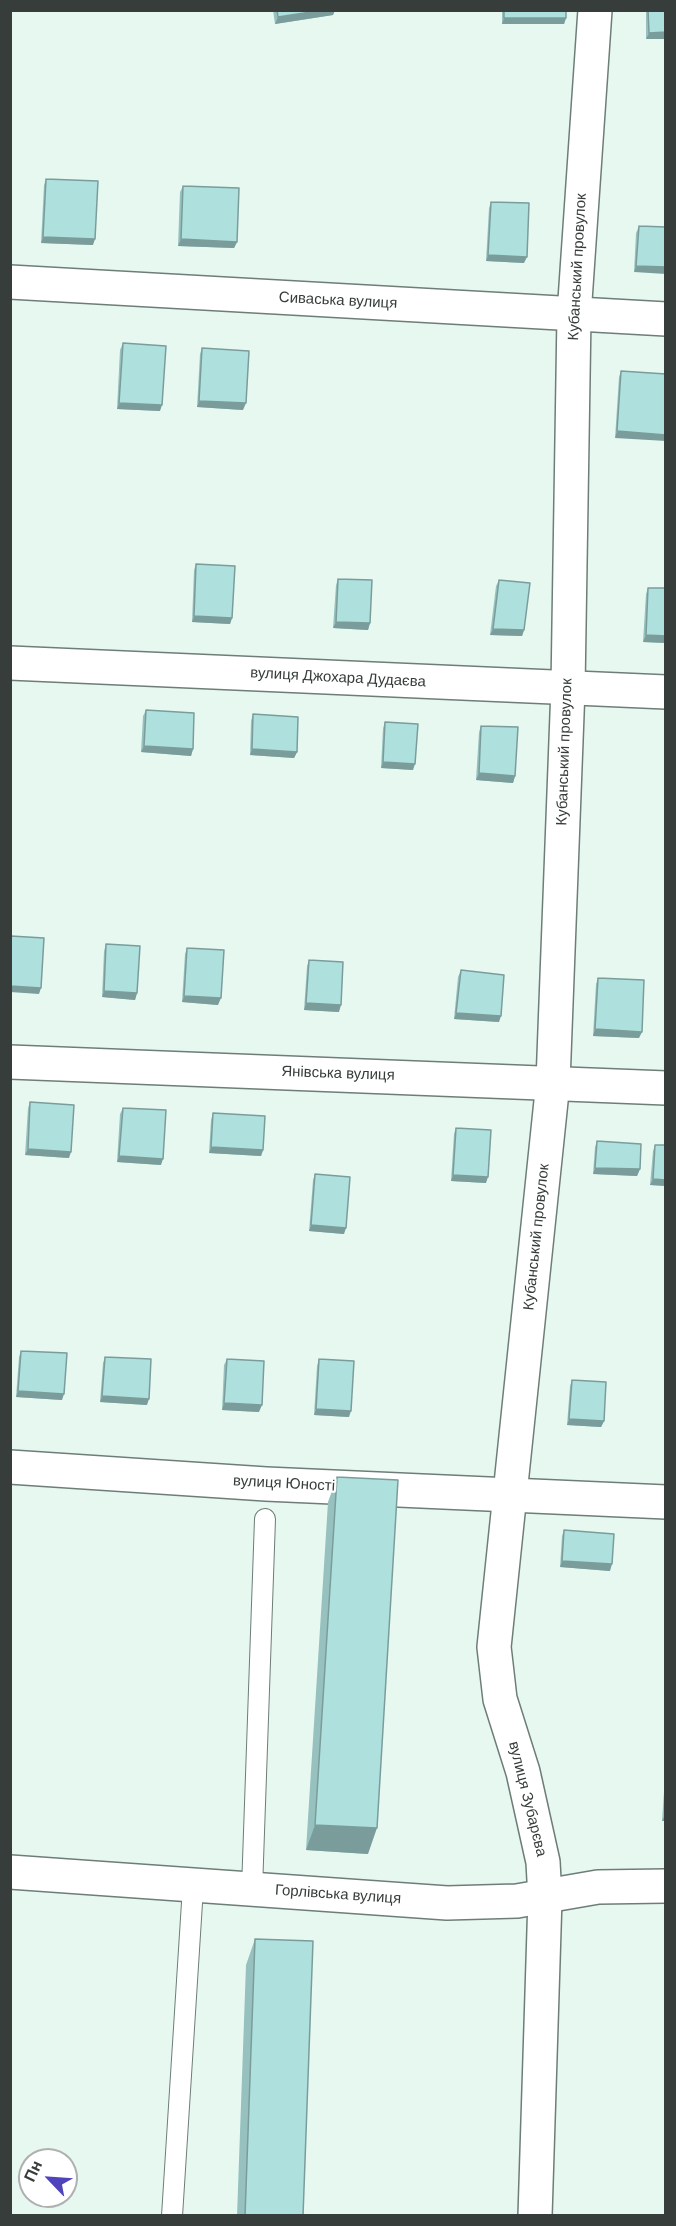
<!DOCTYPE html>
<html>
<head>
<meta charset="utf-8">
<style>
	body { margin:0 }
	#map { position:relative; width:676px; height:2226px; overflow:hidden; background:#e7f8f1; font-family:"DM Sans",sans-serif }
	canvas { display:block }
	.frame { position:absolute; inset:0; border:12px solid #363d3a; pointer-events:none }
	.north { position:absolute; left:18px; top:2148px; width:60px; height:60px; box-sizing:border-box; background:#fff; border:2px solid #afb1b0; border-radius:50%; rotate:295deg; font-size:16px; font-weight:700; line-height:24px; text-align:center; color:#363d3a }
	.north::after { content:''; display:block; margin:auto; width:21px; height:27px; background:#4f44bb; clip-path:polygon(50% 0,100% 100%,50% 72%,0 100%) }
</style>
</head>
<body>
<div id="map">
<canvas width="676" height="2226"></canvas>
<div class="frame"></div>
<div class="north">Пн</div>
</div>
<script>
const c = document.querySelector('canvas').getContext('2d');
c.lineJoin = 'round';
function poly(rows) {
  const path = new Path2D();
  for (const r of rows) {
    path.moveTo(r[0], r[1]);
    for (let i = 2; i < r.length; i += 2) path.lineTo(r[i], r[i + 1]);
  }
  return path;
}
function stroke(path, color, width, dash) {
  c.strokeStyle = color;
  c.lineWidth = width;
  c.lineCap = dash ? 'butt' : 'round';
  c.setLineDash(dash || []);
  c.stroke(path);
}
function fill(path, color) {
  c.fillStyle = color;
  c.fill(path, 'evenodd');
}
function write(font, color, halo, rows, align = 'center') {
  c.font = font + ' "DM Sans",sans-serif';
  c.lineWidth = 4.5;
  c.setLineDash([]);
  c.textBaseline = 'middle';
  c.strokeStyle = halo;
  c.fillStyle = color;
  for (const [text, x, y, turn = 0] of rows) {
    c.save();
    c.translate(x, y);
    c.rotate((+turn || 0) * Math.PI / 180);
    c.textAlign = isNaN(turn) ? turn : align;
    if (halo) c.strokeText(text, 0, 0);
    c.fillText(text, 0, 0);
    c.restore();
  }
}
const lane = poly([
	[252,1889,265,1519],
	[172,2216,193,1887]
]);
const street = poly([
	[10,282,666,319],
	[10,663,666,692],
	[10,1062,666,1088],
	[10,1467,266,1484,666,1502],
	[10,1872,447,1903,517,1901,598,1887,666,1886]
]);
const secondary = poly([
	[535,2216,545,1898,543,1862,523,1772,500,1699,494,1647,553,1082,568,688,574,315,595,10]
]);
const wall = poly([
	[273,10,335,10,333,15,275,24],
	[502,10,566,10,566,18,564,24,502,24],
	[646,10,666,10,666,39,646,39],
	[46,179,93,245,41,243,44,185],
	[183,186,237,242,234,248,178,246,180,192],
	[491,202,524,263,486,261,489,208],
	[639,226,666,227,634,272,636,233],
	[123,343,160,411,117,409,120,350],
	[202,348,243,410,197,407,200,354],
	[621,371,666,374,615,438,619,377],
	[196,564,232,618,230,624,192,622,194,570],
	[338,579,370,623,368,630,333,628,336,585],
	[499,580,524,630,522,636,490,635,496,586],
	[648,588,666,588,666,643,643,642,646,594],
	[146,710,193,749,191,756,141,752,143,716],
	[253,714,297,752,294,758,250,755,251,721],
	[385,722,413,770,381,768,383,728],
	[481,726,515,776,513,783,476,780,479,732],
	[106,944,137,993,135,1000,102,997,104,951],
	[187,948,218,1005,182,1002,185,954],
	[309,960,339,1012,304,1010,307,966],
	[461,970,499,1022,454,1019,458,977],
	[598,978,639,1038,593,1036,596,984],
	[30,1102,69,1158,25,1155,28,1108],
	[123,1108,161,1165,117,1162,120,1114],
	[213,1113,263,1150,261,1156,209,1153,211,1120],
	[456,1128,486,1183,451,1181,454,1134],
	[597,1141,640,1169,637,1176,593,1174,595,1147],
	[655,1145,666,1145,666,1186,650,1185,653,1151],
	[315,1174,344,1234,309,1231,313,1180],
	[21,1351,62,1400,16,1397,19,1357],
	[105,1357,147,1405,100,1402,103,1363],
	[227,1359,259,1412,222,1410,224,1365],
	[319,1359,349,1417,314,1415,317,1366],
	[572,1380,604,1421,601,1427,567,1425,570,1386],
	[337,1477,368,1854,306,1850,328,1502],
	[564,1530,610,1571,560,1567,562,1536],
	[665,1777,666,1777,666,1821,662,1821],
	[255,1939,303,2216,237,2216,246,1965]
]);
const shadedWall = poly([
	[324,10,335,10,333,15,275,24,278,17],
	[504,18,566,18,564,24,502,24],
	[666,32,666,39,646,39,649,33],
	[43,237,95,239,93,245,41,243],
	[181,239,237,242,234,248,178,246],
	[488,255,527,257,524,263,486,261],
	[636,266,666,267,666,274,634,272],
	[199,401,246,403,243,410,197,407],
	[119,403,162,405,160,411,117,409],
	[617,431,666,435,666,441,615,438],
	[194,616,232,618,230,624,192,622],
	[336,622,370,623,368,630,333,628],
	[493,629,524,630,522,636,490,635],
	[646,635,666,636,666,643,643,642],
	[144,746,193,749,191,756,141,752],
	[252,749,297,752,294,758,250,755],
	[383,762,415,764,413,770,381,768],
	[479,773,515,776,513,783,476,780],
	[10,986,41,988,39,994,10,992],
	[104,991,137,993,135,1000,102,997],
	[184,996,221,998,218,1005,182,1002],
	[306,1003,341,1005,339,1012,304,1010],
	[456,1013,501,1016,499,1022,454,1019],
	[595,1029,642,1032,639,1038,593,1036],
	[211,1147,263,1150,261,1156,209,1153],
	[28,1149,71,1152,69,1158,25,1155],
	[119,1156,163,1159,161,1165,117,1162],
	[595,1168,640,1169,637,1176,593,1174],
	[453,1175,488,1177,486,1183,451,1181],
	[653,1179,666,1180,666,1186,650,1185],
	[311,1225,346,1228,344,1234,309,1231],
	[18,1391,64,1394,62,1400,16,1397],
	[102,1396,149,1399,147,1405,100,1402],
	[224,1403,262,1405,259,1412,222,1410],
	[316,1409,351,1411,349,1417,314,1415],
	[569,1419,604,1421,601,1427,567,1425],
	[562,1561,612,1564,610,1571,560,1567],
	[665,1815,666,1815,666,1821,662,1821],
	[315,1825,377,1828,368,1854,306,1850]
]);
const building = poly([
	[277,10,324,10,278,17,277,10],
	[504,10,566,10,566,18,504,18,504,10],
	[648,10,666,10,666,32,649,33,648,10],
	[46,179,98,181,95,239,43,237,46,179],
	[183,186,239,188,237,242,181,239,183,186],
	[491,202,529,203,527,257,488,255,491,202],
	[639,226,666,227,666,267,636,266,639,226],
	[123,343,166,346,162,405,119,403,123,343],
	[202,348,249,351,246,403,199,401,202,348],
	[621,371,666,374,666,435,617,431,621,371],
	[196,564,235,566,232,618,194,616,196,564],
	[338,579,372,580,370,623,336,622,338,579],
	[499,580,530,583,524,630,493,629,499,580],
	[648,588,666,588,666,636,646,635,648,588],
	[146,710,194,713,193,749,144,746,146,710],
	[253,714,298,717,297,752,252,749,253,714],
	[385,722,418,724,415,764,383,762,385,722],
	[481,726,518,727,515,776,479,773,481,726],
	[11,936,44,938,41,988,10,986,11,936],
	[106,944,140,946,137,993,104,991,106,944],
	[187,948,224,950,221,998,184,996,187,948],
	[309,960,343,962,341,1005,306,1003,309,960],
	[461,970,504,975,501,1016,456,1013,461,970],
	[598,978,644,980,642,1032,595,1029,598,978],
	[30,1102,74,1105,71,1152,28,1149,30,1102],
	[123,1108,166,1110,163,1159,119,1156,123,1108],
	[213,1113,265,1116,263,1150,211,1147,213,1113],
	[456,1128,491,1130,488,1177,453,1175,456,1128],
	[597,1141,641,1144,640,1169,595,1168,597,1141],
	[655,1145,666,1145,666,1180,653,1179,655,1145],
	[315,1174,350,1177,346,1228,311,1225,315,1174],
	[21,1351,67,1353,64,1394,18,1391,21,1351],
	[105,1357,151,1359,149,1399,102,1396,105,1357],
	[227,1359,264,1361,262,1405,224,1403,227,1359],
	[319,1359,354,1361,351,1411,316,1409,319,1359],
	[572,1380,606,1382,604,1421,569,1419,572,1380],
	[337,1477,398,1480,377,1828,315,1825,337,1477],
	[564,1530,614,1534,612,1564,562,1561,564,1530],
	[255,1939,313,1941,303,2216,245,2216,255,1939]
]);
const streetNames = [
	["Кубанський провулок",578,267,-87],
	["Сиваська вулиця",338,301,3],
	["вулиця Джохара Дудаєва",338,678,3],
	["Кубанський провулок",565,752,-88],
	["Янівська вулиця",338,1074,2],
	["Кубанський провулок",537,1237,-84],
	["вулиця Юності",284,1484,3],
	["вулиця Зубарєва",527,1799,76],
	["Горлівська вулиця",338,1895,4]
];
stroke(lane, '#6e7d77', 22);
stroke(street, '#6e7d77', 36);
stroke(secondary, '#6e7d77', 36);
stroke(lane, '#fff', 20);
stroke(street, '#fff', 33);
stroke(secondary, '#fff', 33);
fill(wall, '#96c1be');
fill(shadedWall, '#7a9d9b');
fill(building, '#aee0dd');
stroke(building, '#7a9d9b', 1.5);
write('15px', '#363d3a', '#fff', streetNames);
</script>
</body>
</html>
